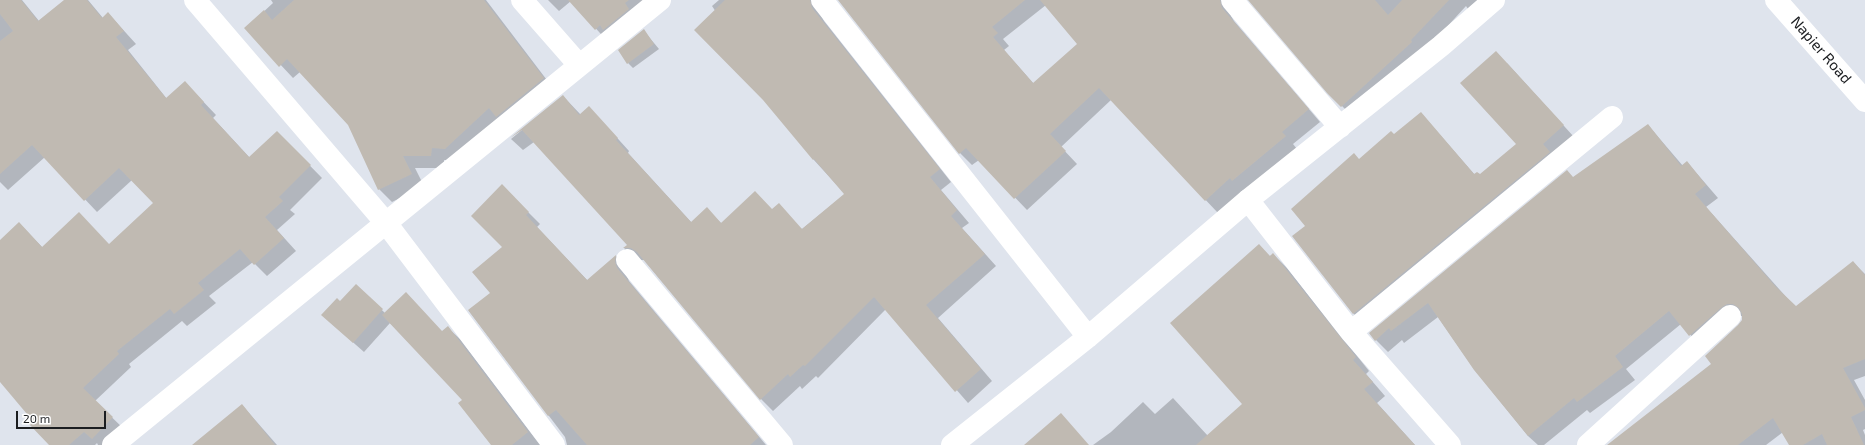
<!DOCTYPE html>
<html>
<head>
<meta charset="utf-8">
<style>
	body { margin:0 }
	#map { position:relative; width:1865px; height:445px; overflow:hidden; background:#dfe4ed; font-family:"Exo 2",sans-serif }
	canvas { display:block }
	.scale { position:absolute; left:16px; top:411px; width:90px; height:18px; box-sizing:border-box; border:2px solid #1b1d20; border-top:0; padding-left:5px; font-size:12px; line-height:14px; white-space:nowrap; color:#1b1d20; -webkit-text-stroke:3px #fff; paint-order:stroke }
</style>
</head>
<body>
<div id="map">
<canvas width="1865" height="445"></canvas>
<div class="scale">20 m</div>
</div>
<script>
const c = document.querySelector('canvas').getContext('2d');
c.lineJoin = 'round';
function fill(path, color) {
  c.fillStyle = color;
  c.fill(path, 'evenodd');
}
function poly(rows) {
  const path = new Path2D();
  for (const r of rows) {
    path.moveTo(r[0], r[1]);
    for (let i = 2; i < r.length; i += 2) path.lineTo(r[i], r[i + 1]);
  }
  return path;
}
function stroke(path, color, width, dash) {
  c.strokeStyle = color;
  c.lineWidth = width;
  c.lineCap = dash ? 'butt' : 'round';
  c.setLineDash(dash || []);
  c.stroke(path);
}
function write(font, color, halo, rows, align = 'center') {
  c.font = font + ' "Exo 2",sans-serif';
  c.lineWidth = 4;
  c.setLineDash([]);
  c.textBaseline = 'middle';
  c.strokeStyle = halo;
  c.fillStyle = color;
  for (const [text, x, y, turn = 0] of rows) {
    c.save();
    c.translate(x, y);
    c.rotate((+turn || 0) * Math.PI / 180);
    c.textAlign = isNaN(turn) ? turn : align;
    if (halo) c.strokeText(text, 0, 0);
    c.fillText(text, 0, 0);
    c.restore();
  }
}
const shadow = poly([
	[0,0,22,0,39,21,66,0,88,0,103,18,108,13,136,44,128,50,167,99,197,95,216,115,213,118,250,158,277,132,322,178,290,210,295,214,277,230,296,251,267,276,253,262,209,296,216,303,187,326,182,321,129,364,131,367,95,401,125,430,110,445,98,445,97,443,95,445,55,445,0,381,0,241,19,223,43,248,109,245,154,203,132,180,97,212,45,157,8,190,0,182],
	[271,0,486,0,556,92,458,161,444,160,444,168,415,168,424,186,392,202,379,189,349,125,300,72,293,78,246,28,273,3],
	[548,0,657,0,609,43,571,1,559,11],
	[719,0,831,0,821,15,824,21,951,182,941,190,969,223,962,228,996,266,938,318,992,381,968,403,886,309,818,378,816,376,802,389,800,386,773,411,761,399,644,260,636,260,624,249,629,245,534,142,523,150,511,139,563,96,581,115,601,120,629,151,628,153,692,223,707,209,721,223,772,210,802,229,845,194,813,159,712,6],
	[839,0,1241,0,1231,16,1234,21,1320,122,1293,144,1297,149,1245,192,1243,190,1218,213,1111,100,1061,147,1077,164,1027,210,979,160,972,165,960,153],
	[1046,5,1078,44,1034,84,1004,50,1009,46,1003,39],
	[1249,0,1478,0,1468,9,1466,6,1423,53,1354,118,1328,92],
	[644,31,659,49,633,68,628,63],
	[1507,63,1574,137,1365,325,1354,314,1294,237,1306,226,1359,160,1394,136,1421,113,1475,175,1480,176,1518,144],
	[1648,125,1683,166,1687,162,1718,198,1706,207,1796,308,1853,262,1865,274,1865,376,1854,380,1865,400,1865,429,1863,430,1865,435,1865,445,1798,445,1824,401,1766,445,1618,445,1712,364,1743,320,1743,316,1740,316,1702,348,1681,324,1626,369,1635,380,1590,413,1587,410,1544,445,1538,445,1528,436,1474,369,1438,317,1404,343,1402,340,1388,352,1370,334,1573,178],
	[502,186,540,224,537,227,588,281,616,256,627,267,626,274,629,281,766,445,567,445,565,437,469,311,491,293,504,247],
	[1273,254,1287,268,1369,371,1366,374,1385,396,1377,403,1415,445,1093,445,1111,432,1143,402,1155,414,1173,398,1208,436,1244,404,1270,256],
	[356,285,385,313,443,332,448,328,460,339,540,445,492,445,464,400,390,323,364,352,322,315,340,303],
	[242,405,277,445,193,445]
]);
const building = poly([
	[0,0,21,0,38,21,64,0,87,0,102,18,108,12,124,31,116,37,166,98,185,81,204,102,201,105,249,157,277,131,311,165,279,197,283,201,265,217,284,238,254,265,240,249,198,283,204,290,174,314,170,309,117,351,119,354,83,388,113,417,92,439,84,432,69,445,49,445,28,423,32,420,0,382,0,240,19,222,42,247,79,212,109,244,153,203,119,168,84,201,32,145,0,174,0,41,13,31,0,14],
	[294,0,484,0,544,78,496,117,489,108,445,149,432,148,431,156,403,156,412,174,378,190,348,125,287,59,279,67,244,28,264,10,272,20],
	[568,0,629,0,625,3,629,9,603,30,600,25,595,30],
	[725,0,810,0,812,8,940,169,930,177,957,210,951,216,985,254,926,305,981,369,955,392,874,297,805,366,803,365,790,377,788,374,760,400,637,252,631,248,623,248,627,245,522,130,510,138,563,95,579,115,589,106,618,138,616,140,691,222,707,207,721,223,755,191,772,209,779,203,802,229,844,194,814,159,813,160,763,100,694,30],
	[838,0,1025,0,992,27,998,33,993,37,1033,83,1077,44,1040,0,1220,0,1222,8,1309,109,1282,132,1286,136,1232,181,1230,178,1205,201,1099,88,1050,134,1066,151,1014,199,966,148,959,154],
	[1248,0,1375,0,1388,15,1402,0,1449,0,1411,40,1412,42,1341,107,1327,93],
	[644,29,654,44,627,64,618,50],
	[1496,51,1564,125,1543,144,1550,152,1353,314,1292,236,1305,226,1291,209,1354,153,1359,159,1391,131,1394,134,1421,112,1474,174,1477,172,1480,174,1516,144,1460,83],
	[1648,124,1681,166,1687,161,1706,185,1695,194,1775,286,1796,306,1853,261,1865,275,1865,359,1843,368,1865,408,1865,410,1851,417,1864,445,1827,445,1822,434,1803,445,1789,445,1773,418,1738,445,1607,445,1711,364,1705,356,1738,325,1742,320,1742,314,1739,308,1733,304,1727,304,1722,307,1689,336,1669,311,1615,356,1623,367,1577,402,1574,398,1528,436,1474,370,1428,303,1391,331,1389,328,1375,341,1369,333,1567,170,1573,177],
	[502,184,529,212,526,215,587,280,616,255,615,262,617,268,759,437,750,445,587,445,556,410,548,416,468,310,490,293,472,272,502,247,471,216],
	[1259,244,1270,256,1273,253,1356,357,1353,360,1373,382,1364,389,1415,445,1196,445,1242,404,1170,323],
	[356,284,383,309,353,343,321,315,337,298,340,301],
	[406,292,442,331,448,326,528,432,512,445,491,445,458,403,462,400,382,315],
	[242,404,275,445,192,445],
	[1061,413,1089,445,1024,445]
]);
const street = poly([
	[195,0,386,223,554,445],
	[522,0,579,65],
	[822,0,1088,337],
	[1232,0,1340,127],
	[1248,200,1351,332,1450,445],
	[627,260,782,445],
	[1351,332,1612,117],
	[113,445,660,0],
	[952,445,1088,337,1248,200,1441,46,1494,0],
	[1588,445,1730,316]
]);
const secondary = poly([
	[1776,0,1865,101]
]);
const streetNames = [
	["Napier Road",1821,50,49]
];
fill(shadow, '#0003');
fill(building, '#c0bab2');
stroke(street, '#fff', 22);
stroke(secondary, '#fff', 22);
write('15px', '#1b1d20', '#fff', streetNames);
</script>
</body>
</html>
